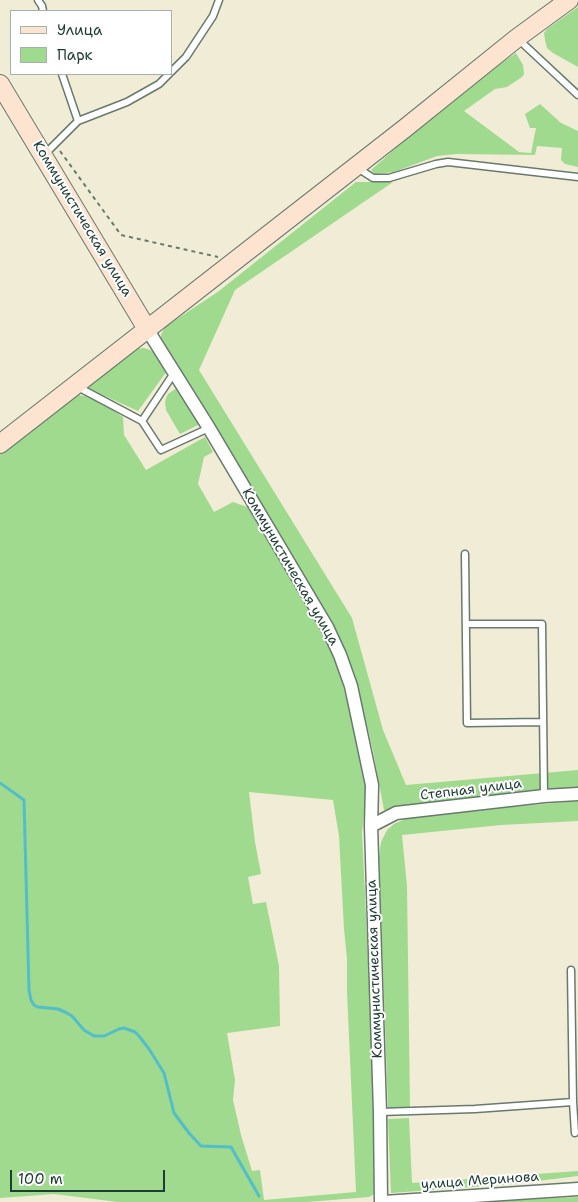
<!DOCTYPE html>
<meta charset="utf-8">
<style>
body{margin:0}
#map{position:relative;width:578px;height:1202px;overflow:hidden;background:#f1ecd6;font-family:"Shantell Sans",sans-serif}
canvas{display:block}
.legend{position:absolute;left:10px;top:10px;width:162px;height:65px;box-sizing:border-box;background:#fff;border:1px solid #a5b1ae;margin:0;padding:6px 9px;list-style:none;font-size:15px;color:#1f3d34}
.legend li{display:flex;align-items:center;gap:10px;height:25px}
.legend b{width:25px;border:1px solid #a5b1ae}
.scale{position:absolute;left:10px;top:1170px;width:155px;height:22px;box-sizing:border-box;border:2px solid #1f3d34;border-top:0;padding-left:6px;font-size:15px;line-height:18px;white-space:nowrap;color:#1f3d34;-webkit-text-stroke:4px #fff;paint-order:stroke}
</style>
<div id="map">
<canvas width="578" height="1202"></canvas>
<ul class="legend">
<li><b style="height:6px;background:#fde4d0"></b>Улица</li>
<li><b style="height:14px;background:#9fda8e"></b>Парк</li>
</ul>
<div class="scale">100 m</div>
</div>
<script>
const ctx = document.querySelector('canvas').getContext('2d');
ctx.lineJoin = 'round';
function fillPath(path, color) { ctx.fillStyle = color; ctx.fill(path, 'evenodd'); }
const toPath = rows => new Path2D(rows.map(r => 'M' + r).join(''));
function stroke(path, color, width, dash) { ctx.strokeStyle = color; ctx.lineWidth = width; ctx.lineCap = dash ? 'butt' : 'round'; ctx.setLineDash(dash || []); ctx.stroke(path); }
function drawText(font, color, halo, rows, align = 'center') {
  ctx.font = font + ' "Shantell Sans",sans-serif'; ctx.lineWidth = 4; ctx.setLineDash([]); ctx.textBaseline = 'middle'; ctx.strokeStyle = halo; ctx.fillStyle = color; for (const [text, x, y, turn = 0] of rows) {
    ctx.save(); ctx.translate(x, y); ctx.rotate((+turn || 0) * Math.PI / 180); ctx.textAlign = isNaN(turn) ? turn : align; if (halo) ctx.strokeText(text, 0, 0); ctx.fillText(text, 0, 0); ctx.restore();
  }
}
const green = toPath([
 [578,7,578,67,553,53,547,48,545,40,544,33,547,29],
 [516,53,523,65,524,74,522,77,507,87,495,89,464,111,519,152,531,153,536,128,530,128,525,114,540,104,561,123,578,131,578,167,565,164,561,160,562,148,537,146,535,155,456,154,437,156,394,172,375,174,371,170,463,89],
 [356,182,393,182,235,290,199,370,352,618,383,730,406,785,578,770,578,787,384,810,373,751,358,689,347,656,336,631,296,564,161,344,161,335,165,327,219,291],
 [144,348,153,351,167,371,138,411,85,387,135,349],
 [178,387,200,424,180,434,166,410,165,403,166,398,168,394],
 [78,395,85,396,103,404,123,417,124,435,146,470,205,437,213,452,204,457,198,484,214,512,233,502,250,508,329,645,339,672,356,730,367,788,362,832,373,1062,376,1190,373,1195,369,1197,307,1202,118,1202,54,1194,0,1198,0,453,72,397],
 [249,792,333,800,339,836,344,929,347,959,347,992,356,1192,264,1200,260,1170,252,1171,241,1135,233,1100,235,1080,227,1033,280,1026,279,966,266,902,253,904,248,877,261,874,255,842],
 [578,801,578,821,501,825,402,835,407,886,410,1108,388,1108,379,857,381,842,387,830,394,824,405,819,476,810],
 [409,1118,412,1183,578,1171,578,1176,513,1184,391,1193,388,1119],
 [578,1197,578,1202,482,1202,556,1198]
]);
const stream = toPath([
 [0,783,24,800,29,990,31,1000,34,1005,38,1007,58,1009,65,1012,72,1016,84,1030,94,1036,104,1036,119,1029,124,1028,135,1032,139,1036,149,1049,164,1073,174,1113,189,1133,201,1146,231,1147,259,1196]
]);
const path = toPath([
 [60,151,121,235,218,257]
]);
const lane = toPath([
 [38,0,42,6,43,11],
 [518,39,578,95],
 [171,72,186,57,213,16,219,0],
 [78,121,127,102,159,84,169,74],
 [45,154,78,121,62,74],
 [356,167,373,178,389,178,436,164,448,162,578,177],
 [76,386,142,421,161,450,209,428],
 [142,421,174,373],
 [465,554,467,723,543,722],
 [466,624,542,624,544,796],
 [571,970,573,1102,575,1133],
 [380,1112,475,1109,573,1102]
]);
const street = toPath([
 [147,329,209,428,327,627,340,655,351,686,372,785,371,826,380,1112,381,1202],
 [371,826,396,813,544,796,578,794],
 [384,1202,578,1189]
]);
const secondary = toPath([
 [0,84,147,329],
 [0,444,404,129,517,38,569,0]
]);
const streetNames = [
 ["Коммунистическая улица",82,219,59],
 ["Коммунистическая улица",290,567,60],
 ["Степная улица",471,790,-7],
 ["Коммунистическая улица",375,969,-92],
 ["улица Меринова",480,1181,-4]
];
fillPath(green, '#9fda8e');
stroke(stream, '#51beca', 3);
stroke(lane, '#687a6d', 9);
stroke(street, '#687a6d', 15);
stroke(secondary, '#687a6d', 20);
stroke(path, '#687a6d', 2, [4, 4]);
stroke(lane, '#fff', 6);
stroke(street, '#fff', 12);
stroke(secondary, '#fde4d0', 18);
drawText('14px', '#1f3d34', '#fff', streetNames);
</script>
